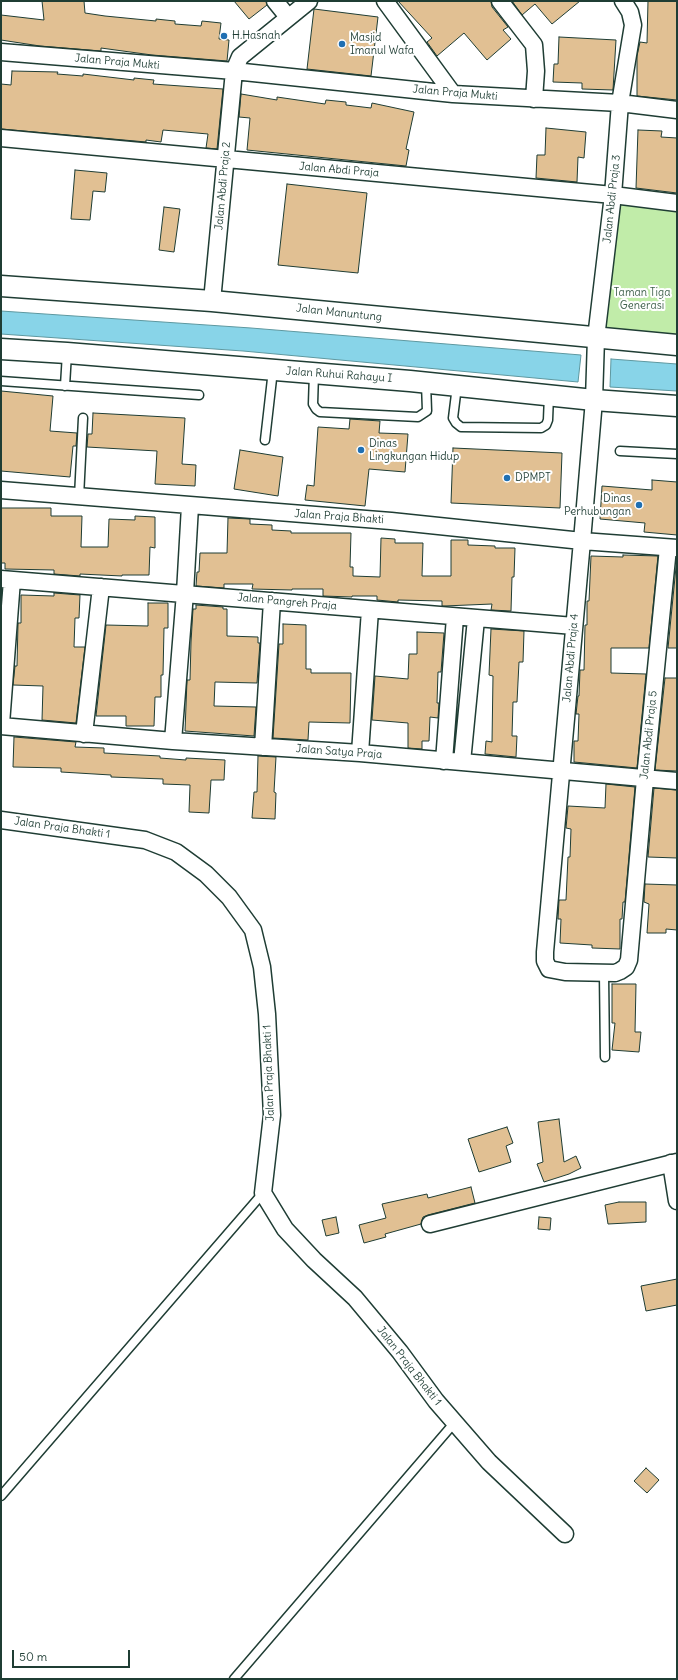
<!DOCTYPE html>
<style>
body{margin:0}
#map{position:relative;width:678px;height:1680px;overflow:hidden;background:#fff;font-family:Delius,sans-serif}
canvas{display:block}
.frame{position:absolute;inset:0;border:2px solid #1f3d34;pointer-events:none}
.scale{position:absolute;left:12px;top:1650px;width:118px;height:18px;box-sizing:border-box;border:2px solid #1f3d34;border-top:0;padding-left:5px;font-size:12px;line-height:14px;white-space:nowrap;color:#1f3d34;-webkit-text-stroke:3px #fff;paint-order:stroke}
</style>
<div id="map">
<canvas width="678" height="1680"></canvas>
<div class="frame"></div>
<div class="scale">50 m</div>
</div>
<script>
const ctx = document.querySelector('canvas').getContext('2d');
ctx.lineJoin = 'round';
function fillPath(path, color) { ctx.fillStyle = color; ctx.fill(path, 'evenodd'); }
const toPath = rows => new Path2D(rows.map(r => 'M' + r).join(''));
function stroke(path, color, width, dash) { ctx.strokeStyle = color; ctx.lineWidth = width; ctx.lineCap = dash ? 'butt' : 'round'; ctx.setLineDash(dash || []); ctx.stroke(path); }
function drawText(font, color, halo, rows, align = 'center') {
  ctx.font = font + ' Delius,sans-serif'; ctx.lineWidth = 4; ctx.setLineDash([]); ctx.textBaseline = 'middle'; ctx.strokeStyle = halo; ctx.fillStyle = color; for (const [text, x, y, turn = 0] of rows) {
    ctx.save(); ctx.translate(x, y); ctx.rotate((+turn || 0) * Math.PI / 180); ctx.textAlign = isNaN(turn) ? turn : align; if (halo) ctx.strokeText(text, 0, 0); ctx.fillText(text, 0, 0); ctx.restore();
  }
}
const green = toPath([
 [617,201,677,208,677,340,602,334]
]);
const water = toPath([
 [1,311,251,328,581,355,578,382,243,351,1,334,1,311],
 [611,359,677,364,677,391,610,387,611,359]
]);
const building = toPath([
 [42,1,84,1,85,13,105,16,156,21,156,19,175,21,175,24,201,26,202,21,221,23,219,39,229,40,227,61,152,55,101,48,101,51,40,46,1,40,1,15,44,20,42,1],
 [234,1,266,1,267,5,249,19,234,1],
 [398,1,491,1,492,7,508,27,503,30,511,39,487,60,464,33,437,56,427,42,432,38,398,1],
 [512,1,580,1,552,24,535,4,522,15,512,1],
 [648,1,677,1,677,100,637,96,637,56,640,42,647,43,648,1],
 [314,9,378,17,371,76,307,69,314,9],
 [559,37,616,40,613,90,582,89,582,83,553,82,554,64,558,64,559,37],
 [12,71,58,72,57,74,83,76,83,74,134,80,134,78,154,80,153,84,223,89,217,149,206,148,208,134,163,130,161,142,146,140,146,142,1,129,1,84,11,85,12,71],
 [241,94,277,100,277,97,325,104,326,100,346,102,346,105,371,108,372,103,414,112,406,149,409,150,406,166,247,150,250,118,239,117,241,94],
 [546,128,586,132,584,158,578,157,577,182,536,178,537,155,545,155,546,128],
 [638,130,662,131,661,137,677,138,677,193,636,188,638,130],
 [75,170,107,173,105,192,93,191,90,220,71,219,75,170],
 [287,184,367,193,358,273,278,265,287,184],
 [164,207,180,209,174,252,159,250,164,207],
 [1,391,53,396,50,431,77,433,76,446,73,446,70,477,1,471,1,391],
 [93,413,185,418,182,464,196,465,195,486,155,484,157,451,87,447,88,434,92,434,93,413],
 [350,419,380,421,379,433,408,434,405,472,369,469,365,506,305,500,307,485,314,486,318,427,349,429,350,419],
 [453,448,562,453,560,508,451,503,453,448],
 [240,450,283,457,278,496,234,489,240,450],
 [652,480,677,482,677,535,644,532,645,523,600,519,602,486,652,490,652,480],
 [1,508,51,508,51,516,82,516,81,547,108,547,109,519,135,520,135,516,155,517,155,548,150,547,149,575,122,575,122,576,80,574,80,576,54,574,54,570,5,569,5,563,1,563,1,508],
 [228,518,250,519,250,524,272,525,272,530,291,531,291,533,351,533,350,567,353,567,353,576,380,577,381,538,395,539,395,543,423,543,422,576,451,576,451,540,468,540,468,545,495,546,495,548,515,548,514,577,512,577,511,611,491,610,492,604,444,606,442,606,442,601,398,600,398,602,377,600,377,596,352,596,352,597,323,596,323,589,292,589,292,590,252,589,253,584,224,584,224,588,196,586,197,572,199,572,200,553,227,553,228,518],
 [623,555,658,556,649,648,611,648,611,673,646,674,637,768,574,762,574,741,578,741,579,714,576,714,578,696,579,696,580,670,584,670,585,625,587,625,587,601,589,601,591,556,623,557,623,555],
 [677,557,677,648,668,648,677,557],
 [54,593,80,595,79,618,75,618,74,647,85,647,76,723,42,720,43,686,13,685,15,666,17,666,18,623,21,623,21,595,54,596,54,593],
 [148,603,168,603,168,628,164,628,163,675,161,675,161,697,155,697,154,726,126,726,126,716,96,716,106,625,148,626,148,603],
 [196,605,223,607,223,609,227,609,227,636,258,637,258,643,260,643,257,683,215,682,214,706,256,707,254,736,185,731,187,680,190,680,191,642,193,609,196,609,196,605],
 [283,624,306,625,306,669,311,669,311,673,351,673,350,723,309,722,308,740,273,738,279,644,283,644,283,624],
 [491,629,524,631,523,662,519,662,517,702,513,702,512,736,517,736,516,757,485,754,486,741,492,742,493,676,489,675,491,629],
 [417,632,444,633,441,672,438,672,437,703,439,703,438,718,430,717,429,741,422,741,422,749,408,748,408,723,372,720,375,676,408,679,409,654,417,654,417,632],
 [665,678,677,678,677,771,655,770,665,678],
 [14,737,76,742,75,747,104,748,104,753,160,756,160,758,186,760,186,758,225,760,224,780,211,780,209,813,189,812,190,785,163,784,163,779,111,777,111,775,61,772,61,768,13,767,14,737],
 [258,756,276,757,274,792,276,793,275,819,252,818,254,792,257,792,258,756],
 [606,784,635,787,625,902,623,902,622,919,620,919,620,949,592,948,592,945,560,943,561,919,558,919,559,900,566,900,568,857,570,857,571,829,566,828,568,806,605,808,606,784],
 [654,788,677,790,677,858,648,857,654,788],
 [645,884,677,885,677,930,666,929,666,933,647,933,649,904,644,902,645,884],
 [612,984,636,984,635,1032,641,1032,639,1052,612,1050,615,1023,612,1023,612,984],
 [559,1119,564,1162,576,1156,581,1168,569,1174,544,1182,537,1164,543,1162,538,1122,559,1119],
 [507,1127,513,1143,506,1146,511,1162,479,1172,468,1139,507,1127],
 [471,1187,475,1203,428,1215,423,1217,421,1224,385,1234,386,1237,364,1243,359,1225,386,1218,382,1204,427,1194,428,1198,471,1187],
 [619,1202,646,1202,646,1222,608,1224,605,1205,619,1202],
 [336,1217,339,1233,326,1236,322,1220,336,1217],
 [539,1217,551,1218,550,1230,538,1229,539,1217],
 [677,1279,677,1305,646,1311,641,1286,677,1279],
 [646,1468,659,1480,647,1493,634,1481,646,1468]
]);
const service = toPath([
 [314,373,313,404,316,409,320,412,418,417,427,411,426,383],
 [1,381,199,395],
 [65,386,67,353],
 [457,386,453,418,456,423,461,427,541,428,546,425,548,420,549,395],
 [265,440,273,370],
 [620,451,677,454],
 [79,497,83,418],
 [604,974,605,1057],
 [1,1496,263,1193],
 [234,1679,455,1422]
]);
const minor = toPath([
 [275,1,288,17],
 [385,1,453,94],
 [500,1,534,45,536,71,534,99],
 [623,1,630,12,633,25,620,103,613,195,596,338,594,400,582,541,545,952,545,961,549,969,565,972,615,973,620,971,626,967,629,960,645,779,668,548],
 [1,52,234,71,453,94,620,103,677,110],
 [1,138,613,195,677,203],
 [212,301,234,71,240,57,309,1],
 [1,490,391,521,582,541,677,548],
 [1,579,574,626],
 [1,724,12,580],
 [1,726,173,741,360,753,677,781],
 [84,734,101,587],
 [173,741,185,593,190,506],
 [263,747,272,601],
 [360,753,370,610],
 [444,761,455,617],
 [462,762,476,619],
 [1,820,145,840,176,852,206,874,229,897,253,930,262,967,267,1014,272,1115,263,1193,285,1229,314,1260,355,1298,400,1352,436,1401,489,1462,565,1534],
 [671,1163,677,1201],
 [430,1224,677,1162]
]);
const tertiary = toPath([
 [1,286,212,301,677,345],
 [1,349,67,353,410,381,594,400,677,406]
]);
const markers = [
 [224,36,4,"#1f6fb2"],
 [342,44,4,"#1f6fb2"],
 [361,450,4,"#1f6fb2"],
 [507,478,4,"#1f6fb2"],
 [639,505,4,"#1f6fb2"]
];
const poiNames = [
 ["H.Hasnah",232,36],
 ["Masjid",350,38],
 ["Imanul Wafa",350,51],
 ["Dinas",369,444],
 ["Lingkungan Hidup",369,457],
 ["DPMPT",515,478],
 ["Dinas",631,499,"right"],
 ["Perhubungan",631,512,"right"]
];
const streetNames = [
 ["Jalan Praja Mukti",117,62,5],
 ["Jalan Praja Mukti",455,93,5],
 ["Jalan Abdi Praja",339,170,5],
 ["Jalan Abdi Praja 2",223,186,-85],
 ["Jalan Abdi Praja 3",612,199,-84],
 ["Jalan Manuntung",339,313,6],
 ["Jalan Ruhui Rahayu I",339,375,4],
 ["Jalan Praja Bhakti",339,517,4],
 ["Jalan Pangreh Praja",287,602,5],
 ["Jalan Abdi Praja 4",571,658,-85],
 ["Jalan Abdi Praja 5",649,735,-84],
 ["Jalan Satya Praja",339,752,4],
 ["Jalan Praja Bhakti 1",62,828,8],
 ["Jalan Praja Bhakti 1",269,1073,-92],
 ["Jalan Praja Bhakti 1",409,1366,52]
];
const parkNames = [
 ["Taman Tiga",642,293],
 ["Generasi",642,306]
];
fillPath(green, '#c1eca9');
fillPath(water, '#88d4e8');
stroke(water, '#5e98a0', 1);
fillPath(building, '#e1c093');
stroke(building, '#1f3d34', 1);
stroke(service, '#1f3d34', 11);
stroke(minor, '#1f3d34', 19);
stroke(tertiary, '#1f3d34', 23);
stroke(service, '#fff', 8);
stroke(minor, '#fff', 16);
stroke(tertiary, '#fff', 20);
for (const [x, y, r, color] of markers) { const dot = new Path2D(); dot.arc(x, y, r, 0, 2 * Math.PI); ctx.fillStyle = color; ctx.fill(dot); stroke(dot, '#fff', 1.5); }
drawText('11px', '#1f3d34', '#fff', poiNames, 'left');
drawText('11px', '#1f3d34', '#fff', streetNames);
drawText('11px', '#3f604b', '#fff', parkNames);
</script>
